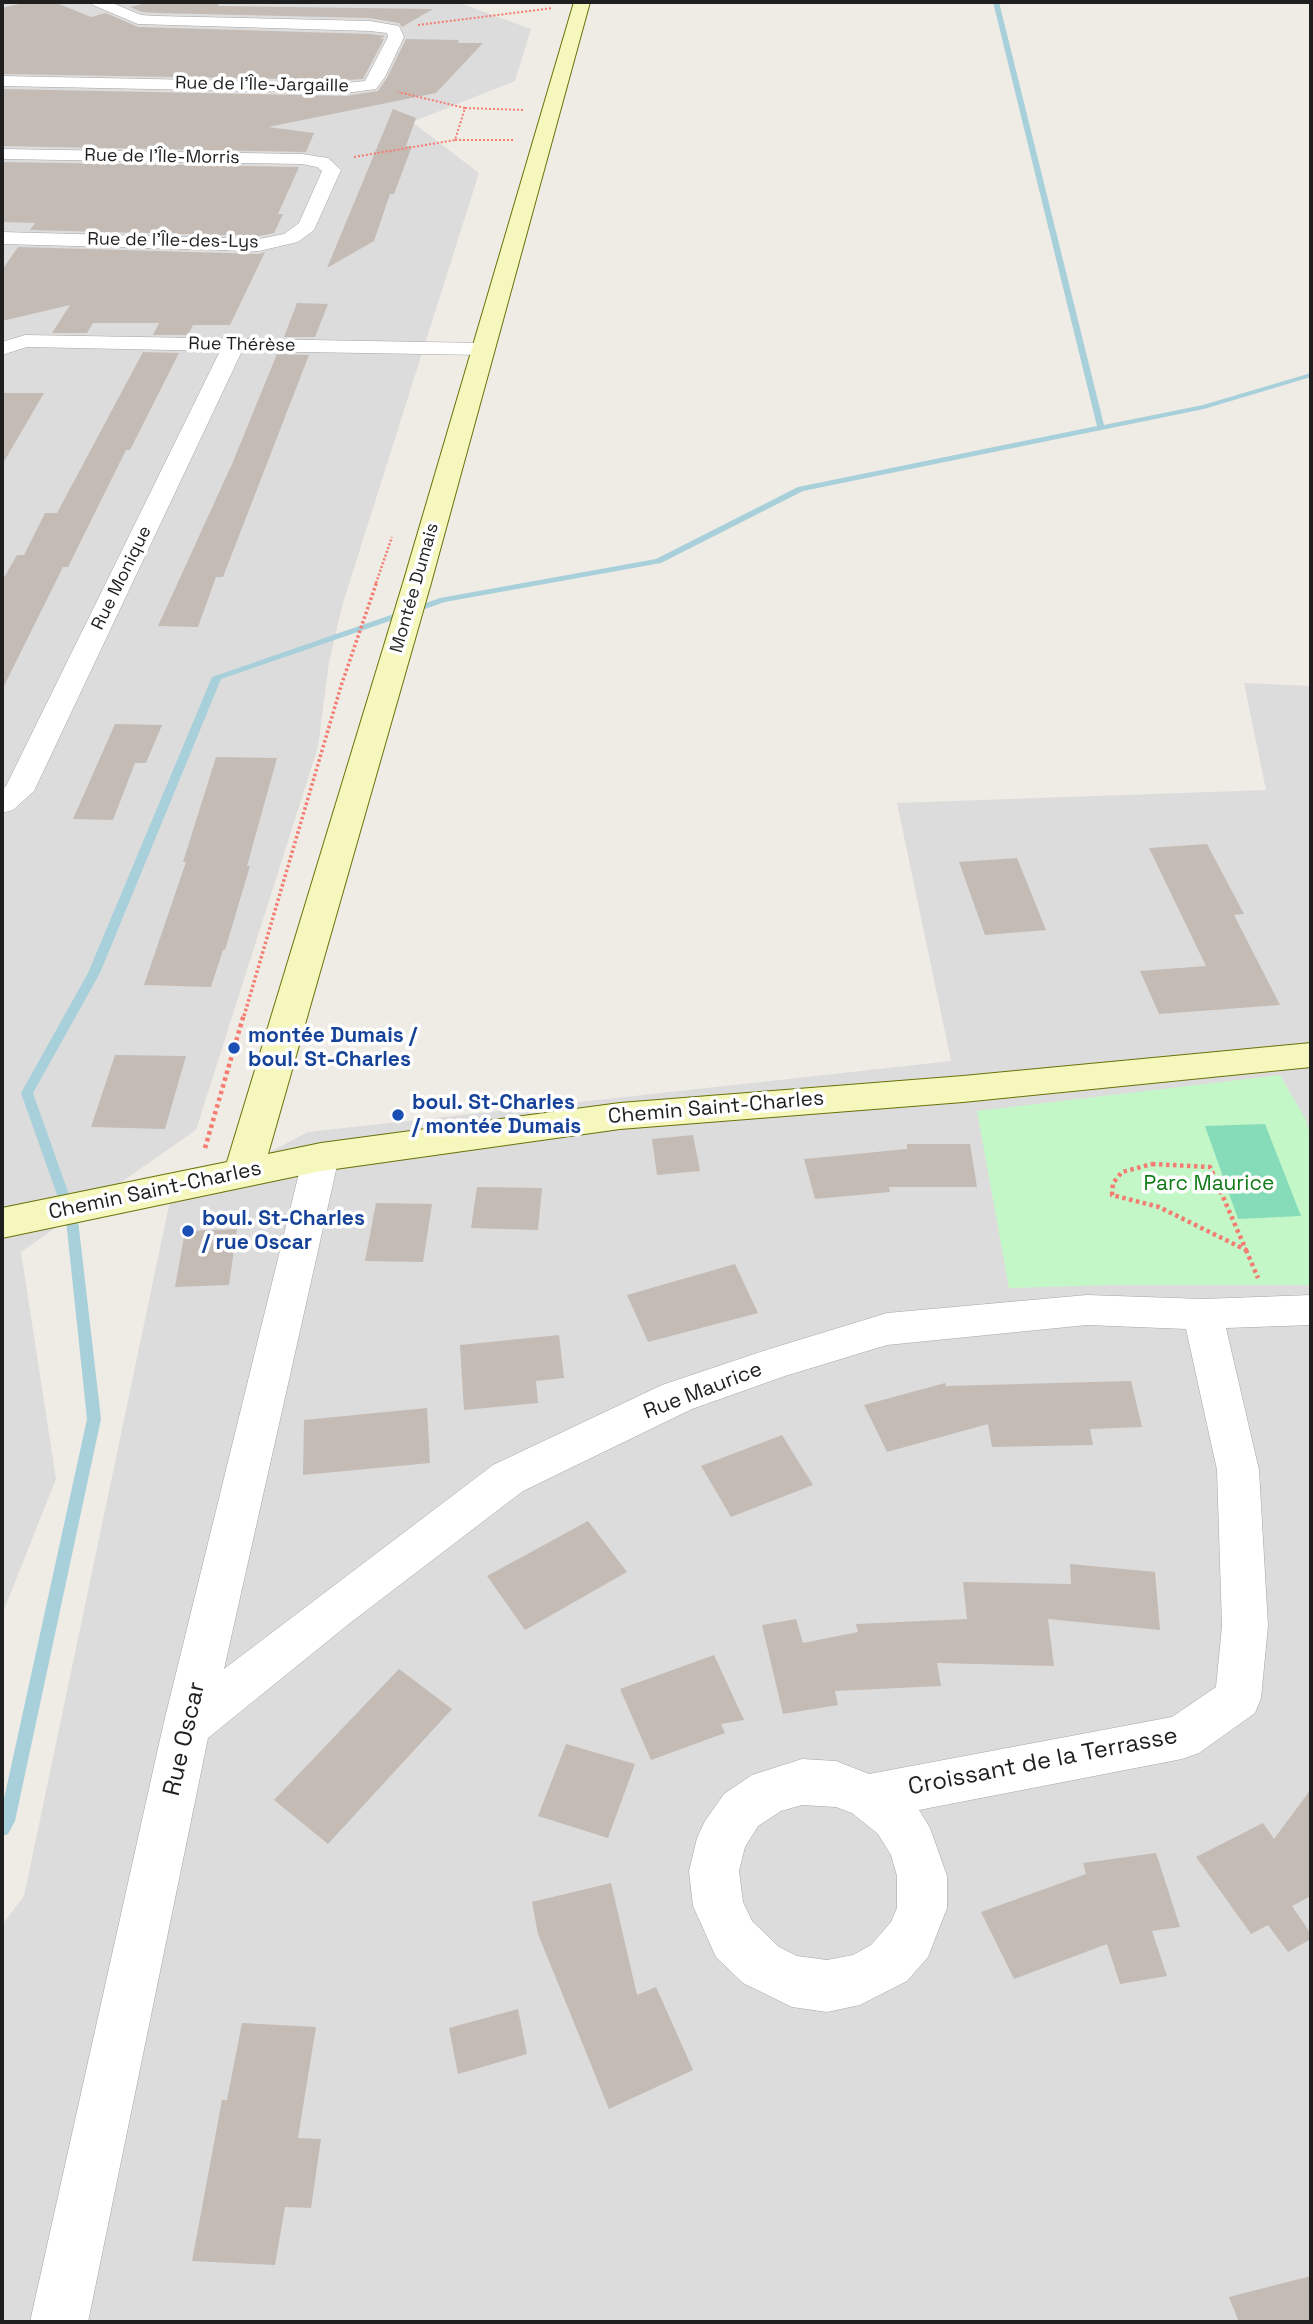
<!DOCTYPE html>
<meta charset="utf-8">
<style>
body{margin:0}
#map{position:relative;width:1313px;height:2324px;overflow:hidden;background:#efece5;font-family:"Space Grotesk",sans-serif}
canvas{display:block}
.frame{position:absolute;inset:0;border:4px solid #1f1f1f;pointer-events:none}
</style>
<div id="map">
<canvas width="1313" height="2324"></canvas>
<div class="frame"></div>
</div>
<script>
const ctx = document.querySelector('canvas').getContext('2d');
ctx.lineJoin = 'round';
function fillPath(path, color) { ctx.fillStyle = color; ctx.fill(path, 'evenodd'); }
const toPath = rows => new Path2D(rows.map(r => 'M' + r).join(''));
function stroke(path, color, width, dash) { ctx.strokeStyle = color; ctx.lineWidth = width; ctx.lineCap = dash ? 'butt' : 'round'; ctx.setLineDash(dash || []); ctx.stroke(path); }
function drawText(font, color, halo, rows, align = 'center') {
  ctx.font = font + ' "Space Grotesk",sans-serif'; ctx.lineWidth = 7; ctx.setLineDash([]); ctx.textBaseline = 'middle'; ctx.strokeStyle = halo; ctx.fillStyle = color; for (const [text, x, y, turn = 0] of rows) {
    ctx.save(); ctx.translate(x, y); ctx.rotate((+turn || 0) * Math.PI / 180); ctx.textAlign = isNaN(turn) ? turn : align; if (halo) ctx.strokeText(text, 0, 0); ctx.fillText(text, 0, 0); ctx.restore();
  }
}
const residential = toPath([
 [2,2,457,2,531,29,515,81,412,122,479,173,343,603,329,662,318,747,196,1130,21,1252,56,1479,2,1615],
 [1244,683,1311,686,1311,2322,2,2322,2,1925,24,1896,169,1205,308,1132,951,1061,897,803,1266,790]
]);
const park = toPath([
 [1280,1075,1306,1120,1311,1140,1311,1285,1111,1285,1009,1288,977,1111]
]);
const pitch = toPath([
 [1265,1124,1301,1216,1238,1219,1205,1126]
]);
const stream = toPath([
 [993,2,999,2,1104,425,1203,405,1311,373,1311,377,1204,409,803,491,661,563,445,602,221,679,100,973,33,1093,78,1220,101,1419,15,1821,8,1834,2,1836,2,1808,87,1419,66,1220,21,1093,88,973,212,677,440,598,656,559,798,487,1097,426,993,2]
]);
const building = toPath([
 [28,2,54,2,91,17,106,13,138,27,370,34,385,36,380,39,384,39,363,79,346,80,2,74,2,8],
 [151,2,219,4,218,6,433,9,402,27,399,23,370,18,157,13,142,12,130,7],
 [406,39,459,40,458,43,483,43,436,93,268,127,314,133,306,152,2,146,2,89,346,96,378,91,387,78],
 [393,109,416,118,406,146,412,146,394,194,390,194,374,241,327,268],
 [2,162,299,167,278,214,283,214,274,233,259,236,30,230,35,223,2,222],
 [18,247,259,254,265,252,230,325,193,325,188,335,153,335,159,323,93,323,87,333,52,333,70,305,2,321,2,270],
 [297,303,328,304,315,337,284,337],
 [143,352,179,353,130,450,126,450,68,567,63,567,2,690,2,581,17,555,24,555,45,513,57,513],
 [277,354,309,355,223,577,216,577,198,627,158,626,232,464],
 [2,393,44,393,2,465],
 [115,724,162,725,146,763,135,763,113,820,73,819],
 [216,757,277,758,247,866,250,866,225,950,223,950,211,987,144,985,186,862,183,862],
 [1207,844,1244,914,1234,915,1280,1005,1159,1014,1140,971,1206,966,1149,848],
 [1017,858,1046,930,985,935,959,862],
 [115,1055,186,1056,165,1129,91,1127],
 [693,1135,700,1171,657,1175,652,1139],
 [907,1144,970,1144,977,1187,889,1187,890,1192,815,1199,804,1159,907,1149],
 [477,1187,542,1188,538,1230,471,1228],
 [376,1203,432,1204,423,1262,365,1261],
 [237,1229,229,1285,175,1287,185,1231],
 [735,1264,758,1313,648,1342,627,1295],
 [559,1335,564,1378,536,1381,538,1403,464,1410,460,1345],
 [1131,1381,1142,1427,1090,1429,1093,1445,992,1447,988,1424,887,1452,864,1405,945,1383,946,1386],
 [427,1408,430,1463,303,1475,304,1420],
 [782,1435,813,1485,731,1517,701,1466],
 [588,1521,627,1572,525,1630,487,1576],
 [1070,1564,1155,1572,1160,1630,1048,1619,1054,1666,937,1663,941,1686,835,1691,838,1705,783,1714,762,1625,796,1619,803,1643,858,1632,856,1624,967,1619,963,1582,1071,1584],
 [714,1655,744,1720,721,1724,725,1733,651,1760,620,1689],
 [399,1669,452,1709,328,1844,274,1800],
 [566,1744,635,1764,608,1838,538,1816],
 [1311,1789,1311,1896,1292,1906,1311,1934,1311,1939,1288,1952,1268,1925,1251,1934,1196,1857,1263,1823,1274,1839],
 [1156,1853,1180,1927,1152,1931,1167,1976,1120,1984,1107,1944,1014,1979,981,1912,1086,1874,1083,1863],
 [611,1883,637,1995,656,1987,693,2070,609,2109,538,1934,532,1902],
 [518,2009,527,2054,458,2074,449,2028],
 [242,2023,316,2027,298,2138,321,2139,311,2208,285,2207,275,2265,192,2261,222,2100,227,2100],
 [1311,2276,1311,2322,1239,2322,1229,2297]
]);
const pathFar3 = toPath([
 [418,25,552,8],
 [465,108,524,110],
 [455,140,514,140],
 [354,157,455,140,465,108,398,92]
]);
const pathFar2 = toPath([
 [376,583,392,537]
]);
const pathFar1 = toPath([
 [244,1016,341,686,377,581]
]);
const path = toPath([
 [205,1148,244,1014],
 [1152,1164,1210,1167,1246,1250,1159,1207,1112,1195,1113,1183,1122,1172,1152,1164],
 [1246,1250,1258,1278]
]);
const street = toPath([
 [91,2,110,2,141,15,157,16,370,21,399,26,404,37,385,77,376,89,346,93,2,86,2,76,346,83,365,81,388,37,387,33,370,31,138,24,93,5,91,2],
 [2,149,302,154,328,158,341,170,314,230,298,242,259,251,2,244,2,232,259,239,284,234,299,223,322,171,317,167,302,164,2,159,2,149],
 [25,335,483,343,491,344,494,349,491,354,483,355,242,351,34,791,13,810,2,813,2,790,6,786,220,351,27,347,2,355,2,342,25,335],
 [321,1144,334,1148,339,1157,224,1669,493,1465,662,1385,763,1351,887,1313,1087,1295,1203,1299,1311,1295,1311,1325,1226,1328,1259,1470,1268,1626,1261,1698,1255,1713,1199,1753,1182,1759,919,1810,930,1828,947,1876,947,1908,928,1957,907,1981,860,2005,827,2012,792,2007,743,1983,716,1957,693,1906,689,1871,697,1838,705,1821,724,1794,752,1775,802,1759,836,1761,869,1774,1172,1717,1216,1687,1222,1626,1217,1470,1186,1329,1087,1325,887,1345,785,1376,692,1409,523,1491,350,1623,208,1738,88,2322,30,2322,163,1726,303,1157,308,1148,321,1144],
 [802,1805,836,1807,852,1813,878,1834,891,1855,897,1876,897,1908,891,1922,871,1945,853,1955,827,1960,797,1956,779,1947,752,1921,743,1902,739,1871,745,1847,758,1826,781,1811,802,1805]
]);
const secondary = toPath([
 [574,2,590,2,431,583,268,1154,321,1143,620,1103,963,1076,1311,1043,1311,1067,963,1102,620,1129,321,1171,2,1238,2,1208,227,1162,403,583,574,2]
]);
const markers = [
 [234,1048,7,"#1a4fb4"],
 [398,1115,7,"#1a4fb4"],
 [188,1231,7,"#1a4fb4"]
];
const farStreetnames = [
 ["Rue de l'Île-Jargaille",262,85,1],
 ["Rue de l'Île-Morris",162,157,1],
 ["Rue de l'Île-des-Lys",173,241,1],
 ["Rue Thérèse",242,345,1],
 ["Rue Monique",122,578,-64],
 ["Montée Dumais",415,588,-74]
];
const transitNames = [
 ["montée Dumais /",248,1036],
 ["boul. St-Charles",248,1060],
 ["boul. St-Charles",412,1103],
 ["/ montée Dumais",412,1127],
 ["boul. St-Charles",202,1219],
 ["/ rue Oscar",202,1243]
];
const streetNames = [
 ["Chemin Saint-Charles",716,1108,-5],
 ["Chemin Saint-Charles",155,1191,-12],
 ["Rue Maurice",703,1391,-21]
];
const parkNames = [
 ["Parc Maurice",1209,1184]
];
const nearStreetnames = [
 ["Rue Oscar",185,1739,-77],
 ["Croissant de la Terrasse",1043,1762,-11]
];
fillPath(residential, '#dddcdc');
fillPath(park, '#c4f7c7');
fillPath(pitch, '#86dbb9');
fillPath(stream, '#a8d0db');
fillPath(building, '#c4bbb5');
stroke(street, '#a6a6a6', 1);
stroke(secondary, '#697209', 2);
stroke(pathFar3, '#f47c71', 2, [2, 2]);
stroke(pathFar2, '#f47c71', 2.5, [2, 2]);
stroke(pathFar1, '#f47c71', 3.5, [2.5, 2.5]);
stroke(path, '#f47c71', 4.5, [3.5, 3.5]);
fillPath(street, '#fff');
fillPath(secondary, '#f5f7bc');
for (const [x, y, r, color] of markers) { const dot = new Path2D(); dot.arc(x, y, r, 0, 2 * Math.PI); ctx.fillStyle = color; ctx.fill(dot); stroke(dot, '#fff', 2.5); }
drawText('18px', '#1f1f1f', '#fff', farStreetnames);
drawText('bold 21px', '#164399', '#fff', transitNames, 'left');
drawText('21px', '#1f1f1f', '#fff', streetNames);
drawText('21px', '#107a17', '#fff', parkNames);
drawText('24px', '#1f1f1f', '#fff', nearStreetnames);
</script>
